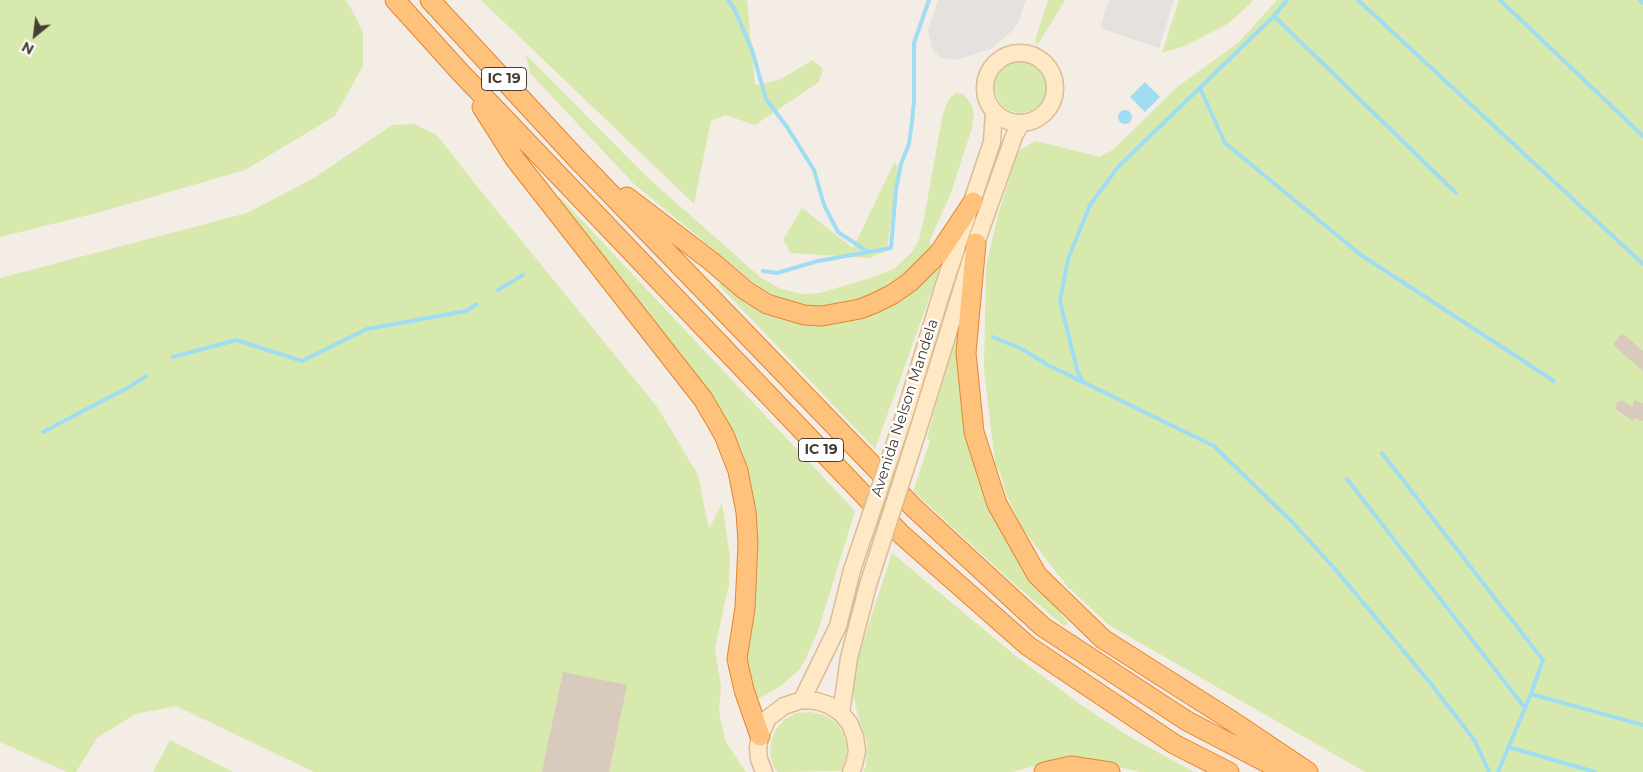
<!DOCTYPE html>
<style>
body{margin:0}
#map{position:relative;width:1643px;height:772px;overflow:hidden;background:#f4ede6;font-family:Montserrat,sans-serif}
canvas{display:block}
.north{position:absolute;left:10px;top:10px;width:50px;height:50px;-webkit-text-stroke:4px #fff;paint-order:stroke;rotate:209deg;font-size:14px;font-weight:700;line-height:20px;text-align:center;color:#473d35}
.north::after{content:'';display:block;margin:auto;width:18px;height:22px;background:#473d35;clip-path:polygon(50% 0,100% 100%,50% 72%,0 100%)}
</style>
<div id="map">
<canvas width="1643" height="772"></canvas>
<div class="north">N</div>
</div>
<script>
const ctx = document.querySelector('canvas').getContext('2d');
ctx.lineJoin = 'round';
function fillPath(path, color) { ctx.fillStyle = color; ctx.fill(path, 'evenodd'); }
const toPath = rows => new Path2D(rows.map(r => 'M' + r).join(''));
function stroke(path, color, width, dash) { ctx.strokeStyle = color; ctx.lineWidth = width; ctx.lineCap = dash ? 'butt' : 'round'; ctx.setLineDash(dash || []); ctx.stroke(path); }
function drawText(font, color, halo, rows, align = 'center') {
  ctx.font = font + ' Montserrat,sans-serif'; ctx.lineWidth = 4.5; ctx.setLineDash([]); ctx.textBaseline = 'middle'; ctx.strokeStyle = halo; ctx.fillStyle = color; for (const [text, x, y, turn = 0] of rows) {
    ctx.save(); ctx.translate(x, y); ctx.rotate((+turn || 0) * Math.PI / 180); ctx.textAlign = isNaN(turn) ? turn : align; if (halo) ctx.strokeText(text, 0, 0); ctx.fillText(text, 0, 0); ctx.restore();
  }
}
const green = toPath([
 [0,0,345,0,350,6,363,33,363,66,335,116,245,170,93,214,0,237],
 [481,0,745,0,747,1,755,85,779,80,813,60,823,69,819,82,755,125,725,115,711,121,694,204],
 [1048,0,1065,0,1039,43,1037,44,1035,41],
 [1179,0,1252,0,1253,1,1229,23,1187,45,1162,53],
 [1277,0,1643,0,1643,772,1365,772,1109,625,1067,586,1022,528,1006,494,1001,475,995,463,984,369,986,266,998,215,1018,151,1036,141,1100,157,1114,149,1177,87,1239,42],
 [526,55,647,177,760,277,779,288,801,294,820,293,873,277,894,269,911,253,919,240,924,218,943,113,949,99,955,93,963,94,972,105,974,116,972,128,951,193,930,240,932,247,925,257,892,285,871,296,844,303,819,307,791,302,772,294,753,282,633,183,530,73],
 '995 87a26 26 0 1 1 52 0a26 26 0 1 1-52 0Z',
 [415,124,437,135,472,180,658,408,698,475,709,529,722,503,730,557,729,584,715,649,721,687,719,711,725,741,746,772,314,772,176,706,136,714,97,738,76,772,67,772,0,742,0,278,247,213,314,178,392,125],
 [894,163,898,166,887,251,869,258,791,253,783,240,802,208,853,248],
 [559,196,855,511,818,631,806,658,799,670,782,685,758,699,747,673,746,660,757,570,758,543,754,515,743,470,556,199],
 [940,268,875,449,718,284,728,284,814,322,933,270],
 [963,320,961,369,1017,557,1068,623,1064,626,1012,582,913,491,930,441,927,438,957,325],
 [892,553,1017,657,1084,707,1130,737,1194,772,1141,772,1086,761,1046,763,1012,772,863,772,866,767,867,743,856,708,853,691,855,672,861,648],
 [811,712,824,715,835,722,843,733,847,746,846,759,841,771,778,772,774,768,770,755,771,741,776,729,785,719,797,713],
 [170,740,233,772,153,772]
]);
const parking = toPath([
 [938,0,1026,0,1018,23,1011,32,991,49,955,60,941,58,932,49,928,30],
 [1109,0,1174,0,1159,48,1100,28]
]);
const water = toPath([
 [1145,82,1160,97,1145,112,1130,97],
 '1118 117a7 7 0 1 1 14 0a7 7 0 1 1-14 0Z'
]);
const stream = toPath([
 [728,0,735,10,752,50,766,99,787,127,814,170,824,205,838,232,868,252],
 [1358,0,1643,264],
 [1500,0,1643,136],
 [1640,0,1643,3],
 [1274,16,1456,193],
 [1200,88,1225,143,1361,255,1554,381],
 [763,271,777,273,818,261,891,248,896,189,901,164,909,144,912,122,914,101,914,43,929,0],
 [498,290,523,275],
 [993,337,1022,349,1048,365,1214,446,1292,522,1335,569,1432,685,1475,741,1489,772],
 [173,357,236,340,302,361,367,329,466,311,477,304],
 [1083,382,1078,373,1060,301,1068,259,1090,205,1118,167,1274,16,1287,0],
 [43,432,131,386,146,376],
 [1382,453,1543,660,1531,694],
 [1347,479,1525,708],
 [1508,747,1595,772],
 [1498,772,1531,694,1643,725]
]);
const building = toPath([
 [1622,333,1643,351,1643,371,1613,345],
 [1634,400,1643,403,1643,421,1634,418,1633,421,1616,409,1616,404,1619,401,1623,401,1632,407],
 [563,672,627,685,609,772,542,772]
]);
const secondary = toPath([
 '985 88a35 35 0 1 1 70 0a35 35 0 1 1-70 0Z',
 [904,416,944,285,992,142,994,112],
 [918,430,976,243,1014,136,1021,124],
 [802,700,838,626,852,570],
 [841,713,849,658,868,585],
 [764,772,759,759,758,748,760,736,768,718,784,706,802,700,816,701,829,705,841,713,850,724,855,737,857,751,854,765,851,772]
]);
const trunk = toPath([
 [395,0,460,72,902,535,1028,646,1174,744,1229,772],
 [430,0,577,159,914,508,1043,627,1187,721,1285,772],
 [482,107,515,159,703,399,724,435,738,471,746,512,748,543,745,608,737,659,744,690,760,736],
 [627,197,711,261,745,290,767,304,804,315,822,316,860,309,875,303,893,294,910,282,939,253,973,202],
 [976,243,966,353,974,432,997,504,1037,575,1103,639,1229,719,1308,772],
 [1044,772,1071,766,1110,772]
]);
const secondaryBridge = toPath([
 [852,570,904,416],
 [868,585,918,430]
]);
const shields = [
 [504,79,45],
 [821,450,45]
];
const shieldNames = [
 ["IC 19",504,79],
 ["IC 19",821,450]
];
const streetNames = [
 ["Avenida Nelson Mandela",905,408,-72]
];
fillPath(green, '#d7e9ad');
fillPath(parking, '#e4e1de');
fillPath(water, '#a0ddf3');
stroke(stream, '#a0ddf3', 4);
fillPath(building, '#d9cabe');
stroke(secondary, '#d8bd96', 19);
stroke(trunk, '#e38631', 21);
stroke(secondary, '#ffe8c5', 16);
stroke(trunk, '#ffc27d', 19);
stroke(secondaryBridge, '#d8bd96', 19, []);
stroke(secondaryBridge, '#ffe8c5', 16);
for (const [x, y, w] of shields) { const box = new Path2D(); box.roundRect(x - w / 2, y - 11.5, w, 23, 4); ctx.fillStyle = '#fff'; ctx.fill(box); stroke(box, '#473d35', 1); }
drawText('bold 14px', '#473d35', null, shieldNames);
drawText('15px', '#473d35', '#fff', streetNames);
</script>
